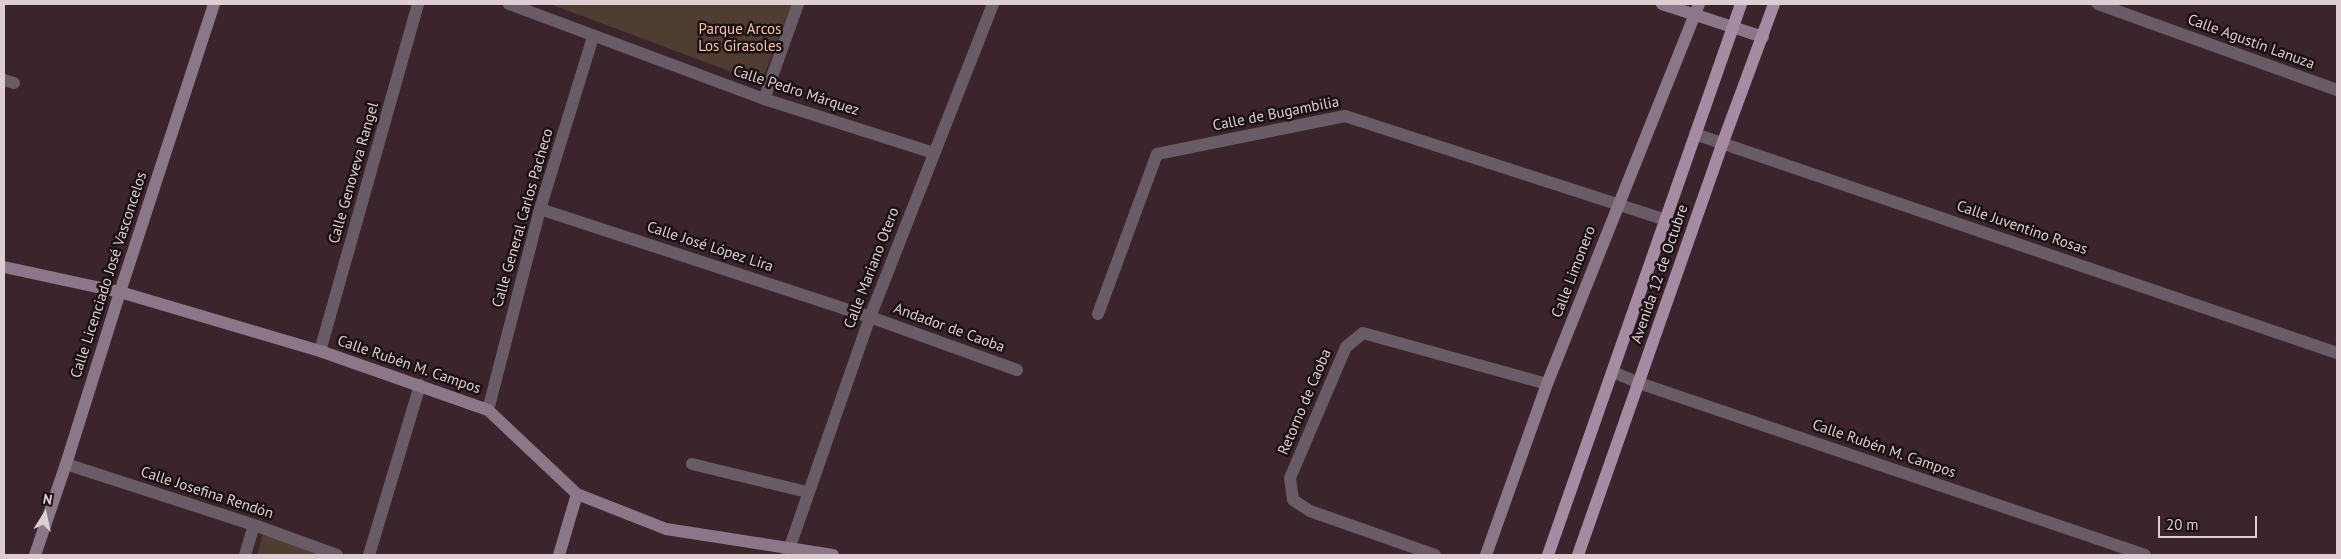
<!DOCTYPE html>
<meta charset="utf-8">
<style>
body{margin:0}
#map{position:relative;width:2341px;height:559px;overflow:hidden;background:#3b242c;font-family:"PT Sans",sans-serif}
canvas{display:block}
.frame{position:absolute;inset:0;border:5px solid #deced3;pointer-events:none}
.north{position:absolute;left:20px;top:489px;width:50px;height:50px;-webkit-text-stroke:4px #1b1114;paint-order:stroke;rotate:10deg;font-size:14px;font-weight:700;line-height:20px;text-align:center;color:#deced3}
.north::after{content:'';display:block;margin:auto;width:18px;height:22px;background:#deced3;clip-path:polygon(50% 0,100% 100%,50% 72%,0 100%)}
.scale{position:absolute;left:2158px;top:516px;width:99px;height:22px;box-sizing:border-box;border:2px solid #deced3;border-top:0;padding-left:6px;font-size:15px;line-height:18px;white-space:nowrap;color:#deced3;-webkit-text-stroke:4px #1b1114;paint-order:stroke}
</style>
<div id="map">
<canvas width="2341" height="559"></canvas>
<div class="frame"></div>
<div class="north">N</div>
<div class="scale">20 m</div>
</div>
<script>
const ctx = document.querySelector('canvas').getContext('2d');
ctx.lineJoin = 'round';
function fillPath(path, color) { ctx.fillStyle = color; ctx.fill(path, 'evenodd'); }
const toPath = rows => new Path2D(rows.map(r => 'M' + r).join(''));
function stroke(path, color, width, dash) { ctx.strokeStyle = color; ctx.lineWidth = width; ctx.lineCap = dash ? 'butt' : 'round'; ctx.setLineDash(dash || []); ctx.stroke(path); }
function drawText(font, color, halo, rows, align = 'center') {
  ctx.font = font + ' "PT Sans",sans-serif'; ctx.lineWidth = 5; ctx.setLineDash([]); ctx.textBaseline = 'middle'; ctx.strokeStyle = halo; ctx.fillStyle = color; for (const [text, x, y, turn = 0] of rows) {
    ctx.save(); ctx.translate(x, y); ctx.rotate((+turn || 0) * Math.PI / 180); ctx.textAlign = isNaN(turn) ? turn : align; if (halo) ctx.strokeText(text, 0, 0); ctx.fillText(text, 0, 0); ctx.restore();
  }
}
const green = toPath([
 [550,4,792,4,761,83],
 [263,533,319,555,257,555]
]);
const lane = toPath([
 [4,80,14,83],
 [692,464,807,492]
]);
const street = toPath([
 [509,4,764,99,934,153],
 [2098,4,2337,90],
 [764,99,798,4],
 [1695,134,2337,353],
 [540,209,870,317,1017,370],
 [1098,314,1157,154,1345,116,1666,220],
 [320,351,418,4],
 [1613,372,1639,383,2145,555],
 [488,410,540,209,593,37],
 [66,464,254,525,337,555],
 [245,555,254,525],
 [369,555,420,385],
 [787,555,870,317,993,4],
 [1435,555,1310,511,1293,500,1290,478,1346,347,1363,333,1547,384]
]);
const secondary = toPath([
 [1662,4,1763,37],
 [4,267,120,292,320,351,488,410,577,494,666,529,833,555],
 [35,555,66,464,120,292,214,4],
 [559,555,577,494],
 [1486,555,1547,384,1699,4]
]);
const primary = toPath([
 [1548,555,1741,4],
 [1578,555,1723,142,1774,4]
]);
const parkNames = [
 ["Parque Arcos",740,30],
 ["Los Girasoles",740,47]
];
const streetNames = [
 ["Calle Agustín Lanuza",2251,42,20],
 ["Calle Pedro Márquez",796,91,18],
 ["Calle de Bugambilia",1276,114,-11],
 ["Calle Genoveva Rangel",354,173,-74],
 ["Calle General Carlos Pacheco",523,218,-74],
 ["Calle Juventino Rosas",2022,228,19],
 ["Calle José López Lira",710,247,18],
 ["Calle Mariano Otero",872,268,-69],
 ["Calle Limonero",1574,272,-69],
 ["Avenida 12 de Octubre",1660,274,-71],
 ["Calle Licenciado José Vasconcelos",109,275,-72],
 ["Andador de Caoba",949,328,20],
 ["Calle Rubén M. Campos",409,365,19],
 ["Retorno de Caoba",1305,402,-67],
 ["Calle Rubén M. Campos",1884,449,19],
 ["Calle Josefina Rendón",207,493,18]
];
fillPath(green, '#4f3d31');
stroke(lane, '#695c67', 12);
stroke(street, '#695c67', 12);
stroke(secondary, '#8b7788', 12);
stroke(primary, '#a58ca2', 12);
drawText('15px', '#fac39e', '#1b1114', parkNames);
drawText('15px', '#deced3', '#1b1114', streetNames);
</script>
